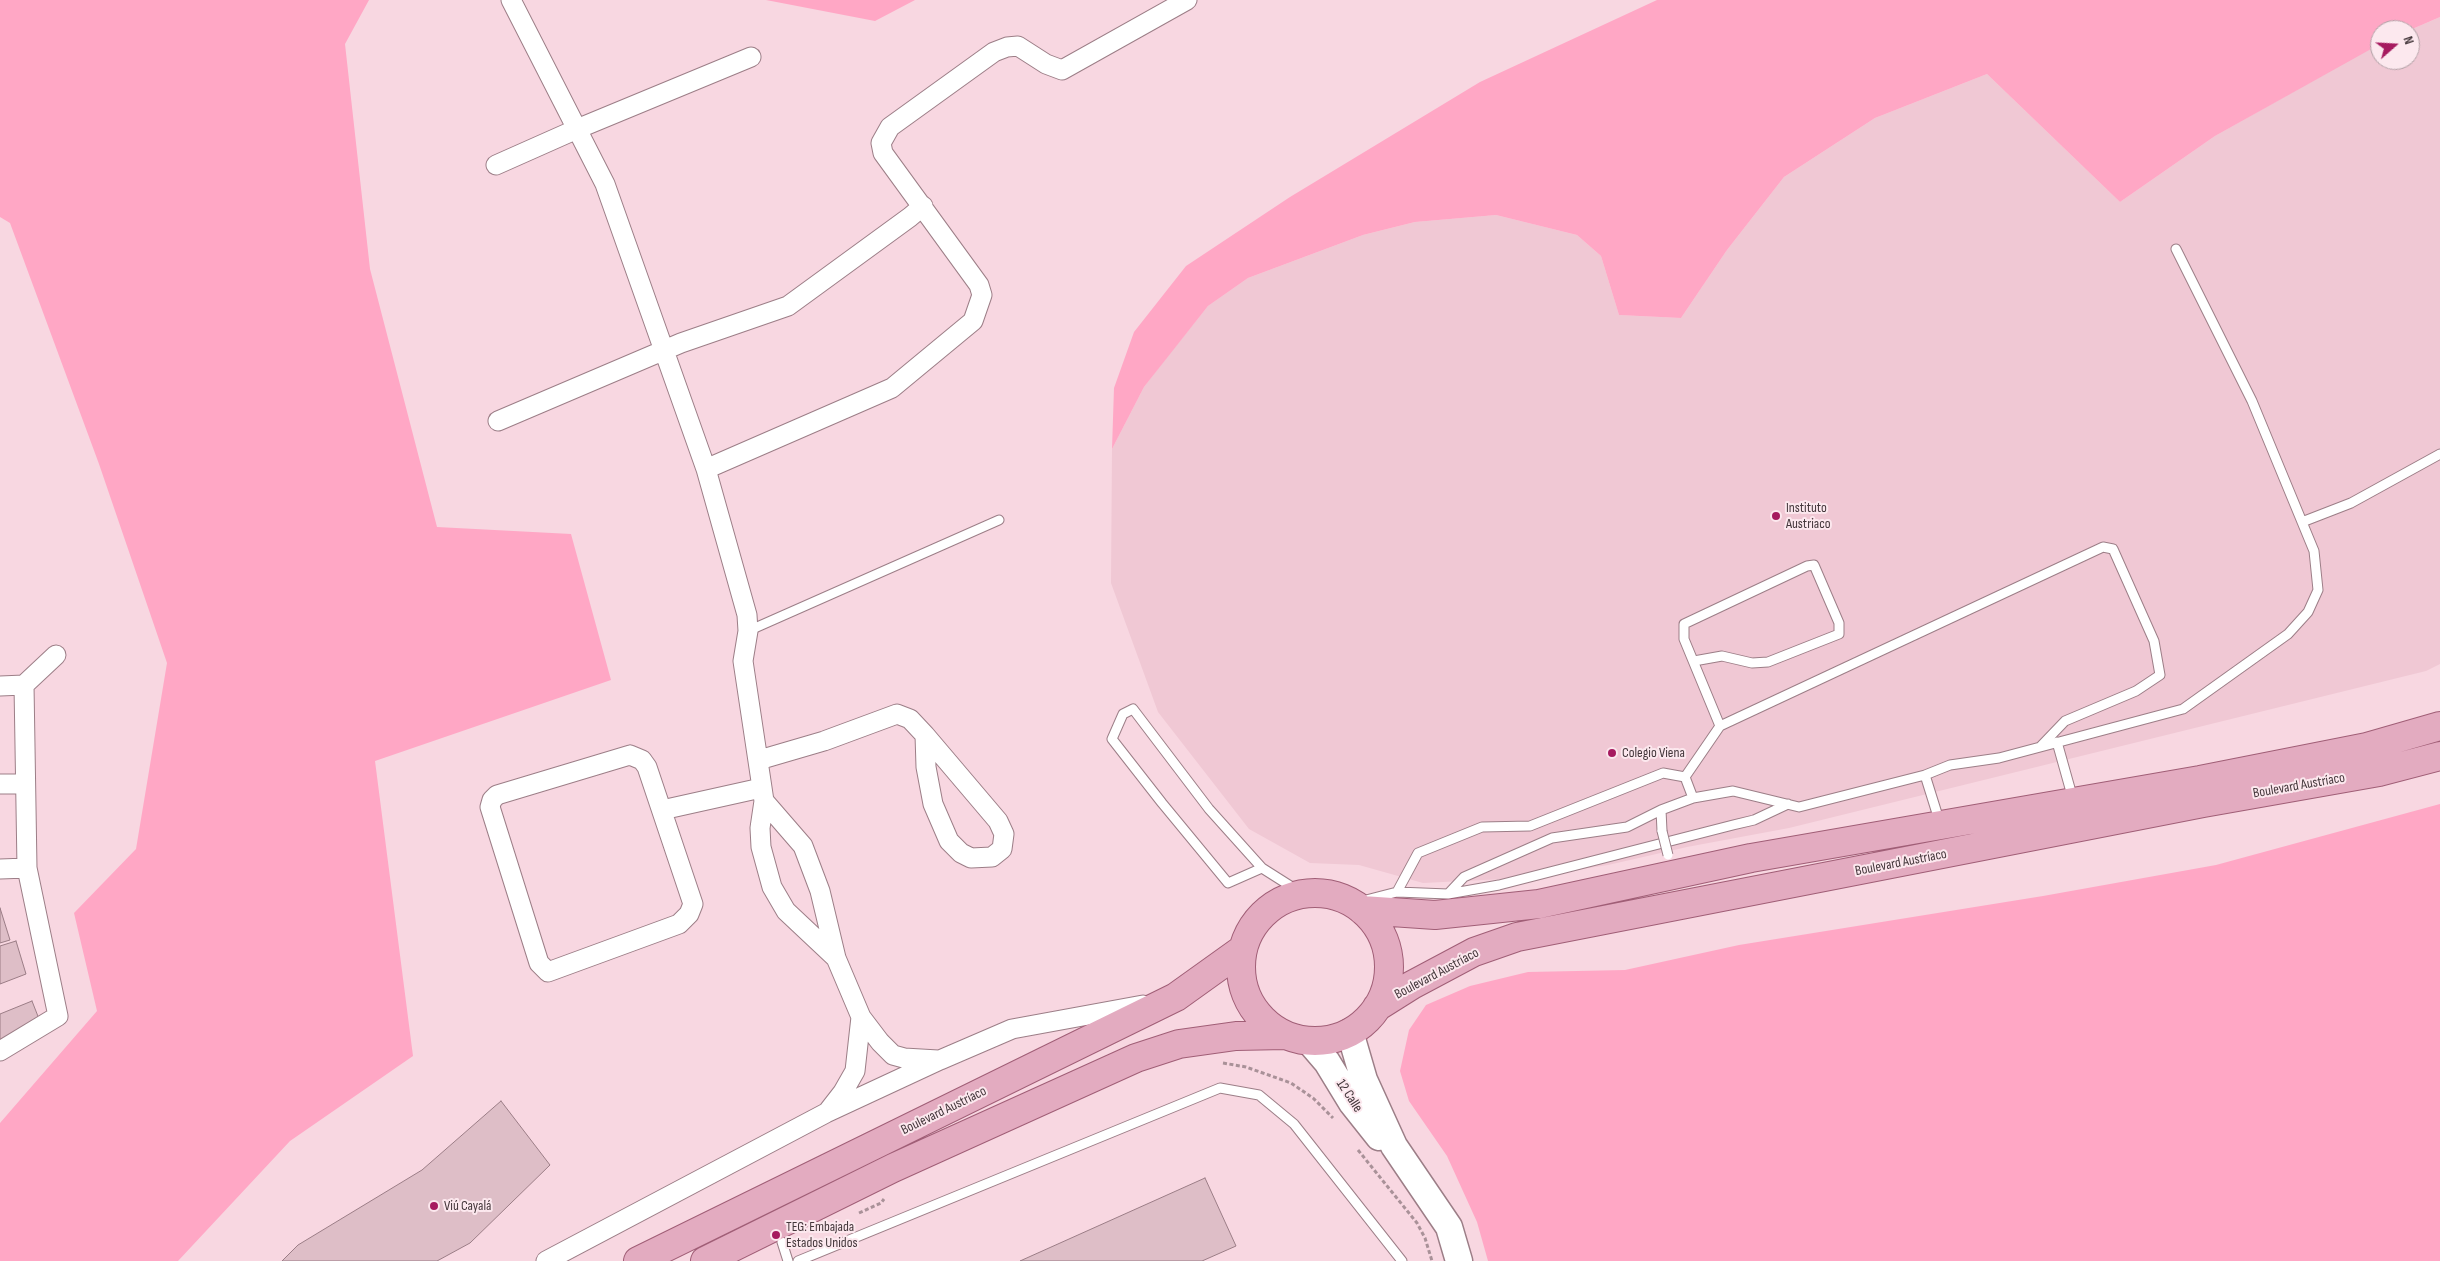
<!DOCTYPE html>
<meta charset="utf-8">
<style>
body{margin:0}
#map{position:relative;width:2440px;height:1261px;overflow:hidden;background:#f8d7e1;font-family:"Sofia Sans Condensed",sans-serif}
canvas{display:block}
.north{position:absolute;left:2370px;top:20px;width:50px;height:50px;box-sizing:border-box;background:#fce8ee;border:1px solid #b2a1a6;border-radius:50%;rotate:71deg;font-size:14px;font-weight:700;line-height:20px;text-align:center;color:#44373b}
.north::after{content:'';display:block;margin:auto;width:18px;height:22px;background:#a61a5f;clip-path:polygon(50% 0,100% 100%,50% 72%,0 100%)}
</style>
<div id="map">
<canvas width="2440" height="1261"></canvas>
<div class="north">N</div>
</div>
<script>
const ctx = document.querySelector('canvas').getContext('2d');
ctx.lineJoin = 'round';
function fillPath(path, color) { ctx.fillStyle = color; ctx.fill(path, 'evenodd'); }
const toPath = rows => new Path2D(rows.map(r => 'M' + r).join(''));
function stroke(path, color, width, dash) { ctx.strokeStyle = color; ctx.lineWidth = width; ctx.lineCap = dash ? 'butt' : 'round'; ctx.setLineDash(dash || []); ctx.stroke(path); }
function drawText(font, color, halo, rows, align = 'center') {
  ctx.font = font + ' "Sofia Sans Condensed",sans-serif'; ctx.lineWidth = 4; ctx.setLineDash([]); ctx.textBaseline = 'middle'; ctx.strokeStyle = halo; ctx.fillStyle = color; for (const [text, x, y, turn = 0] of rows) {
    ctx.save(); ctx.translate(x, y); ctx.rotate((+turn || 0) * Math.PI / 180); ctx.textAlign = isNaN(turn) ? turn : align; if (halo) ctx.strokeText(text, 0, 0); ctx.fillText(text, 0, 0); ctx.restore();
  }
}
const built = toPath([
 [2440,17,2440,664,2426,671,1789,828,1687,847,1608,865,1524,878,1423,883,1359,865,1310,863,1249,829,1158,712,1111,583,1112,449,1144,387,1167,357,1208,306,1248,278,1363,235,1415,222,1496,215,1577,235,1601,256,1619,315,1681,318,1727,250,1784,177,1875,118,1987,74,2120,202,2215,136,2367,50,2380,44,2380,60,2410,60,2410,30]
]);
const green = toPath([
 [0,0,369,0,345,44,370,269,437,527,571,534,611,680,375,761,413,1056,290,1141,178,1261,0,1261,0,1123,97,1011,74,913,136,849,167,663,99,464,10,223,0,217],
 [766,0,915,0,875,21],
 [1657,0,2440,0,2440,17,2410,30,2380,30,2380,44,2215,136,2120,202,1987,74,1875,118,1784,177,1727,250,1681,318,1619,315,1601,256,1577,235,1496,215,1415,222,1363,235,1248,278,1208,306,1144,387,1112,449,1114,388,1134,332,1186,266,1290,197,1480,82],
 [2440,804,2440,1261,1488,1261,1477,1222,1447,1156,1409,1101,1400,1071,1409,1030,1426,1005,1470,986,1528,972,1625,970,1739,945,2043,896,2216,865]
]);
const building = toPath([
 [0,908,10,940,0,943,0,908],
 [16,941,26,974,0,984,0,946,16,941],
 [32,1001,41,1024,0,1040,0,1014,32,1001],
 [501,1101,550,1165,470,1243,437,1261,282,1261,298,1245,422,1170,501,1101],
 [1205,1178,1236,1246,1202,1261,1020,1261,1205,1178]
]);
const path = toPath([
 [1223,1063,1246,1067,1291,1083,1313,1098,1333,1118],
 [1358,1150,1417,1223,1425,1238,1432,1261],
 [859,1213,881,1203,884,1199]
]);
const lane = toPath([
 [2302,522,2351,503,2440,454],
 [748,631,999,520],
 [1694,661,1722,656,1752,663,1768,662,1839,634,1839,623,1814,565,1807,566,1684,624,1684,639,1720,726],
 [2057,742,2073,799],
 [1925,775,1940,823],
 [1693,798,1685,777,1720,726,2103,547,2113,549,2154,641,2160,675,2136,691,2065,721,2041,746],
 [1661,810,1662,831],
 [1262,868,1228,883,1162,803,1112,739,1123,714,1133,709,1209,809,1262,868,1303,894],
 [1397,892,1448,894,1499,885,1733,825,1754,820,1788,804],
 [1448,894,1464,877,1552,838,1627,827,1661,810,1693,798,1733,791,1799,807,1925,775,1950,765,1999,758,2183,709,2288,634,2308,612,2318,590,2314,551,2252,401,2176,249],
 [1366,900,1397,892,1418,853,1482,827,1530,826,1663,773,1685,777],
 [782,1242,788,1261],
 [798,1261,1220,1088,1259,1095,1294,1124,1402,1261]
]);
const street = toPath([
 [511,0,605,184,706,469,747,615,748,631,743,661,764,801,760,828,761,847,772,887,786,911,836,958],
 [496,165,577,129,751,57],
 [498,421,681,343,788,306,910,217,923,206],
 [706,469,892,388,973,321,982,295,979,285,883,153,881,143,890,127,994,52,1007,47,1018,46,1046,64,1062,70,1187,0],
 [0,686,24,685,56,655],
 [925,735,998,821,1004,834,1002,849,992,857,971,858,961,853,949,841,933,804,926,767,925,735],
 [630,755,642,760,647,767,693,904,689,914,679,924,548,972,539,963,490,807,492,800,497,795,630,755],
 [759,760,824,741,897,714,910,719,925,735],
 [0,784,25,784],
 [764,801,803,846,820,891,836,958,861,1017,880,1042,893,1055,904,1058,938,1060],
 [662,810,761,788],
 [0,869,27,868],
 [0,1051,58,1016,27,868,24,685],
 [829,1110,843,1092,855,1071,861,1017],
 [546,1261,826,1113,940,1060,1012,1029,1143,1005]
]);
const secondary = toPath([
 [1350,1032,1364,1080,1394,1146,1449,1227,1459,1261],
 [1309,1041,1327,1062,1352,1103,1379,1137]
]);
const primary = toPath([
 '1241 967a74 74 0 1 1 148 0a74 74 0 1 1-148 0Z',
 [1362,910,1435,915,1539,904,1751,858,2200,780,2367,747,2440,726],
 [1377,1007,1412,985,1474,952,1517,937,2203,803,2379,772,2440,756],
 [638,1261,1176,997,1243,949],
 [705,1261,893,1168,1136,1058,1179,1044,1236,1036,1285,1035]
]);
const laneBridge = toPath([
 [1662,831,1668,855]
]);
const markers = [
 [1776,516,5,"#a61a5f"],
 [1612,753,5,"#a61a5f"],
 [434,1206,5,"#a61a5f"],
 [776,1235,5,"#a61a5f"]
];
const poiNames = [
 ["Instituto",1786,508],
 ["Austriaco",1786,524],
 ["Colegio Viena",1622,753],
 ["Viú Cayalá",444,1206],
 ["TEG: Embajada",786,1227],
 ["Estados Unidos",786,1243]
];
const streetNames = [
 ["Boulevard Austríaco",2299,786,-10],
 ["Boulevard Austríaco",1901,863,-11],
 ["Boulevard Austríaco",1437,974,-28],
 ["12 Calle",1349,1096,57],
 ["Boulevard Austríaco",944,1111,-26]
];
fillPath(built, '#f0c8d4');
fillPath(green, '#ffa7c5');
fillPath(building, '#debec7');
stroke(building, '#9b7d86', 1);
stroke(lane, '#9c7e87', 11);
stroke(street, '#9c7e87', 21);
stroke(secondary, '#9c7e87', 29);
stroke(primary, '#a05e76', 30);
stroke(path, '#a99198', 3, [4, 2.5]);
stroke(lane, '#fff', 9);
stroke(street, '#fff', 19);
stroke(secondary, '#fff', 26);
stroke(primary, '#e3abc0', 28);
stroke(laneBridge, '#9c7e87', 11, []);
stroke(laneBridge, '#fff', 9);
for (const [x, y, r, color] of markers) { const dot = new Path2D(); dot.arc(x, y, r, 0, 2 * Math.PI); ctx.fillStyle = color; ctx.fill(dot); stroke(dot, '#fce8ee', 2); }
drawText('14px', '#44373b', '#fce8ee', poiNames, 'left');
drawText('14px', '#44373b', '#fce8ee', streetNames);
</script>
